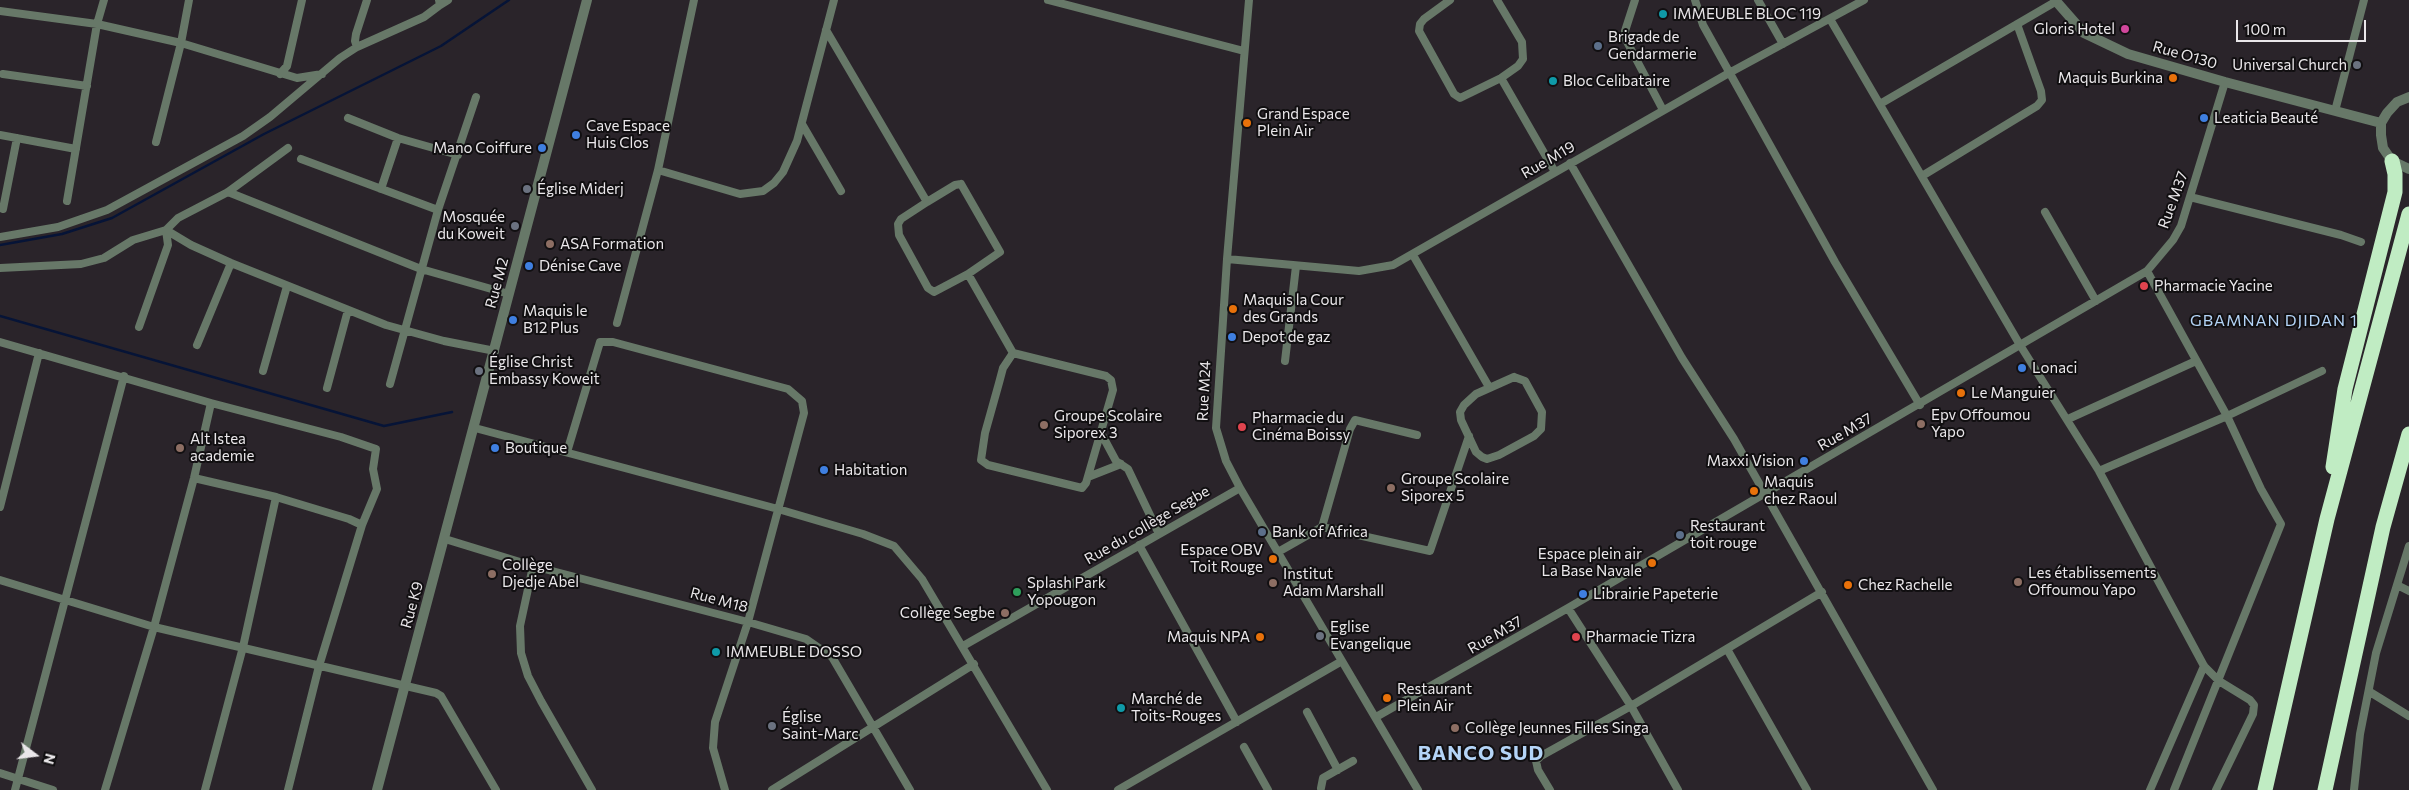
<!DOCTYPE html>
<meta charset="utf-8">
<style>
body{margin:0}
#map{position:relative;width:2409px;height:790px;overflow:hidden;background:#2a242a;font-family:Commissioner,sans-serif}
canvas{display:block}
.north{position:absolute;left:10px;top:730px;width:50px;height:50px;-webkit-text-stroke:4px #110f11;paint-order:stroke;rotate:105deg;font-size:14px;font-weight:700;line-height:20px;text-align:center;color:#eae7ea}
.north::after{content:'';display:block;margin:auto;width:18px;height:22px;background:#eae7ea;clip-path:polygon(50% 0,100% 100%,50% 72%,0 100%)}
.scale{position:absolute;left:2236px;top:20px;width:130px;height:22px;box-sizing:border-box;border:2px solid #eae7ea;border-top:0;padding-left:6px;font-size:15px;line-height:18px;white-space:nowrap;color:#eae7ea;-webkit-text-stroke:4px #110f11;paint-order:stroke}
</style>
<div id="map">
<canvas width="2409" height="790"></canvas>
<div class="north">N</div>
<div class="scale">100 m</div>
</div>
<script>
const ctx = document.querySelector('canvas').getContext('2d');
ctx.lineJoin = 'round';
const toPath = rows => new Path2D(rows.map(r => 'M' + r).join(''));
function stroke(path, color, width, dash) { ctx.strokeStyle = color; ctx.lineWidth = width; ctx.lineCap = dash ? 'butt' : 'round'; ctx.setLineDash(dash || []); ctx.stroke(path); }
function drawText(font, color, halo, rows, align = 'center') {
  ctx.font = font + ' Commissioner,sans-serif'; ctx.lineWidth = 4; ctx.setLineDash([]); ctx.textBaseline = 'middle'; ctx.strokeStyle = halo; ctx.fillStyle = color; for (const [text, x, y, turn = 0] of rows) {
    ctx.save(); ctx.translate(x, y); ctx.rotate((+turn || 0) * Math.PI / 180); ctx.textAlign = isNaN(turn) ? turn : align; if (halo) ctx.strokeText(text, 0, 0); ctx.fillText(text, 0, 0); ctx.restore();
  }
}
const stream = toPath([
 [0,245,62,234,112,218,264,134,441,46,509,0],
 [0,316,384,426,452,412]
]);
const minor = toPath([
 [439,0,440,5,448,0],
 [1048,0,1244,51],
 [1249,0,1227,259,1216,428,1226,461,1240,488,1418,790],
 [1450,0,1424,19,1420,24,1419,31,1454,94,1460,98,1501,78,1518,66,1523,59,1522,42,1497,0],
 [1635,0,1625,31,1625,38,1663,110],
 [1695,0,1703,25,1835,262,1920,405],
 [1758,0,1783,44],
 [0,11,97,24,181,43,297,78,322,74],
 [1830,19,2020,345,2099,471,2204,666,2219,681,2250,700,2254,705,2253,714,2216,790],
 [826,30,927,202],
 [357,47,355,41,356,34,367,0],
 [3,74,87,86],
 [280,74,287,66,302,0],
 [1501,78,1555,172],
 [1880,104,2055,2],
 [2335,111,2364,0],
 [348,118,398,138,458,155],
 [802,124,841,191],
 [0,135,76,149],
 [156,142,181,43,189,0],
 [301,159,438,210],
 [1570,163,1682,358,1734,439,1933,790],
 [658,170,740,194,763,191,774,183,783,172,797,141,834,0],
 [1922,176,2037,106,2042,100,2041,91,2017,24],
 [961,184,1000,252,968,274,934,292,928,288,899,235,898,224,901,219,927,202,955,185,961,184],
 [381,189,398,138],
 [228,192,421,269,509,294],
 [2190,197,2341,235,2361,242],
 [67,201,97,24,104,0],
 [3,209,17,138],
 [2045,212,2096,301],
 [166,230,191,245,231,263,386,325,444,341,495,351],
 [0,237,58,227,107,210,243,136,270,117,340,58,357,47,424,17,440,5],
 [1413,255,1489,387],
 [1227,259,1359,271,1393,265,1729,73,1864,0],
 [0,268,81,264,104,258,133,240,166,230,178,218,228,192,288,148],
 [2147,271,2227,416,2261,489,2281,524,2174,790],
 [968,274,1013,353,1106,376,1111,380,1113,390,1086,483,1082,488,988,465,981,460,985,433,999,383,1003,368,1013,353],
 [617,323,658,170,694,0],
 [139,327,168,245,166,230],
 [0,342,211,403,194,478,154,627,105,790],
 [197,345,231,263],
 [1285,361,1296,266],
 [263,371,287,286],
 [1514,377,1525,381,1542,412,1541,429,1534,436,1499,455,1487,459,1482,457,1476,452,1461,420,1460,412,1464,405,1476,394,1514,377],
 [390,384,438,210,476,97],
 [327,388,348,310],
 [211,403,341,437,376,449,373,469,377,489,362,525],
 [2068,419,2196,361],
 [475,428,778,509,863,534,894,546,922,579,1047,790],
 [1101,433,1116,461,1128,469,1159,534],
 [567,452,600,342,613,342,788,389,802,401,804,413,748,622,715,722,713,748,725,790],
 [2099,471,2227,416,2322,371],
 [1088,477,1121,464],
 [194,478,276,497],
 [0,507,39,353],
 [1322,527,1350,429,1355,420,1417,435],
 [445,539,533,566,748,622,806,639,832,657,910,790],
 [1139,545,1237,722],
 [1278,552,1322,527,1430,551,1469,436],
 [533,566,520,626,521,653,528,676,541,701,592,790],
 [0,580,154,627,436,693,441,696,496,790],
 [2397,585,2409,591],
 [1568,608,1631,706,1678,790],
 [963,646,1240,488],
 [1727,649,1807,790],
 [2370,692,2409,716],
 [1307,712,1338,770],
 [1376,717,1568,608,2147,271,2173,240,2181,226,2225,82],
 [1244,747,1268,790],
 [0,773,53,790],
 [1321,788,1323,778,1353,761],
 [15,790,124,376],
 [205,790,243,647,276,497,349,519,362,525,319,666,288,790],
 [772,790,974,664],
 [1118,790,1342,661],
 [1550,790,1538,770,1536,761,1541,756,1631,706,1822,592],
 [2150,790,2204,666],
 [2354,790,2360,734,2376,653,2409,546]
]);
const tertiary = toPath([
 [2055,0,2084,33,2128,54,2225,82,2381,123],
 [2409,97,2397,102,2387,113,2381,123,2381,135,2383,148,2392,161,2409,169],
 [377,790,587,0]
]);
const motorway = toPath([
 [2333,467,2345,389,2395,192,2395,174,2392,161],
 [2265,790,2327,519,2409,214],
 [2325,790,2383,527,2409,434]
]);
const markers = [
 [1663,14,5,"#0f9aa8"],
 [2125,29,5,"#d1479c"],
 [1598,46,5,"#5c6f8a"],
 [2357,65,5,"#6b7280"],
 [2173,78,5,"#e8710a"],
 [1553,81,5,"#0f9aa8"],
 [2204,118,5,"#3f7fe0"],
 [1247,123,5,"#e8710a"],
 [576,135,5,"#3f7fe0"],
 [542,148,5,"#3f7fe0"],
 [527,189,5,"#6b7280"],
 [515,226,5,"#6b7280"],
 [550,244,5,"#8d6e63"],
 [529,266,5,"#3f7fe0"],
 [2144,286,5,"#e0444e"],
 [1233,309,5,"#e8710a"],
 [513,320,5,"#3f7fe0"],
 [1232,337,5,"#3f7fe0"],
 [2022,368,5,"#3f7fe0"],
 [479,371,5,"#6b7280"],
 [1961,393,5,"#e8710a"],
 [1921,424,5,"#8d6e63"],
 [1044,425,5,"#8d6e63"],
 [1242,427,5,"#e0444e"],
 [180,448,5,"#8d6e63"],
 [495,448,5,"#3f7fe0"],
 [1804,461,5,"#3f7fe0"],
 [824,470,5,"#3f7fe0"],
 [1391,488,5,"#8d6e63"],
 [1754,491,5,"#e8710a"],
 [1262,532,5,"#5c6f8a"],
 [1680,535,5,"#5c6f8a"],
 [1273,559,5,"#e8710a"],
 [1652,563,5,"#e8710a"],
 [492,574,5,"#8d6e63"],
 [2018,582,5,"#8d6e63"],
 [1273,583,5,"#8d6e63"],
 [1848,585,5,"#e8710a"],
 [1017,592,5,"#2e9e5b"],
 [1583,594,5,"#3f7fe0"],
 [1005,613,5,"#8d6e63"],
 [1320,636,5,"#6b7280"],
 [1260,637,5,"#e8710a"],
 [1576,637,5,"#e0444e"],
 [716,652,5,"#0f9aa8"],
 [1387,698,5,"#e8710a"],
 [1121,708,5,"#0f9aa8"],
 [772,726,5,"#6b7280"],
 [1455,728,5,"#8d6e63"]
];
const poiNames = [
 ["IMMEUBLE BLOC 119",1673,14],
 ["Gloris Hotel",2115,29,"right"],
 ["Brigade de",1608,37],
 ["Gendarmerie",1608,54],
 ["Universal Church",2347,65,"right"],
 ["Maquis Burkina",2163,78,"right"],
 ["Bloc Celibataire",1563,81],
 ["Grand Espace",1257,114],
 ["Plein Air",1257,131],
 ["Leaticia Beauté",2214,118],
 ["Cave Espace",586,126],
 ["Huis Clos",586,143],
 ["Mano Coiffure",532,148,"right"],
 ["Église Miderj",537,189],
 ["Mosquée",505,217,"right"],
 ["du Koweit",505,234,"right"],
 ["ASA Formation",560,244],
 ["Dénise Cave",539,266],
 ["Pharmacie Yacine",2154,286],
 ["Maquis la Cour",1243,300],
 ["des Grands",1243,317],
 ["Maquis le",523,311],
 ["B12 Plus",523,328],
 ["Depot de gaz",1242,337],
 ["Église Christ",489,362],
 ["Embassy Koweit",489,379],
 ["Lonaci",2032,368],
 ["Le Manguier",1971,393],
 ["Epv Offoumou",1931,415],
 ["Yapo",1931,432],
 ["Groupe Scolaire",1054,416],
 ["Siporex 3",1054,433],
 ["Pharmacie du",1252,418],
 ["Cinéma Boissy",1252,435],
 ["Alt Istea",190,439],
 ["academie",190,456],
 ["Boutique",505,448],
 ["Maxxi Vision",1794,461,"right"],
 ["Habitation",834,470],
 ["Groupe Scolaire",1401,479],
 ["Siporex 5",1401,496],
 ["Maquis",1764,482],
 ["chez Raoul",1764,499],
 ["Restaurant",1690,526],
 ["toit rouge",1690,543],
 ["Bank of Africa",1272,532],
 ["Espace OBV",1263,550,"right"],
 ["Toit Rouge",1263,567,"right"],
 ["Espace plein air",1642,554,"right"],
 ["La Base Navale",1642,571,"right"],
 ["Collège",502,565],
 ["Djedje Abel",502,582],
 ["Les établissements",2028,573],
 ["Offoumou Yapo",2028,590],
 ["Institut",1283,574],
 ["Adam Marshall",1283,591],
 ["Splash Park",1027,583],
 ["Yopougon",1027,600],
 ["Chez Rachelle",1858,585],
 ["Librairie Papeterie",1593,594],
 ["Collège Segbe",995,613,"right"],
 ["Eglise",1330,627],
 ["Evangelique",1330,644],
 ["Maquis NPA",1250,637,"right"],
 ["Pharmacie Tizra",1586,637],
 ["IMMEUBLE DOSSO",726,652],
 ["Restaurant",1397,689],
 ["Plein Air",1397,706],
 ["Marché de",1131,699],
 ["Toits-Rouges",1131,716],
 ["Église",782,717],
 ["Saint-Marc",782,734],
 ["Collège Jeunnes Filles Singa",1465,728]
];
const streetNames = [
 ["Rue O130",2185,55,16],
 ["Rue M19",1548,160,-30],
 ["Rue M37",2173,200,-70],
 ["Rue M2",497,283,-75],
 ["Rue M24",1204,391,-87],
 ["Rue M37",1845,432,-30],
 ["Rue du collège Segbe",1147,525,-30],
 ["Rue M18",719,600,15],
 ["Rue K9",412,605,-75],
 ["Rue M37",1495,635,-30]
];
const neighbourhoodNames = [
 ["GBAMNAN DJIDAN 1",2274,321]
];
const districtNames = [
 ["BANCO SUD",1481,753]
];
stroke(stream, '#061437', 2.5);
stroke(minor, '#677868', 8);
stroke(tertiary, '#677868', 10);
stroke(motorway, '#c0ecc3', 15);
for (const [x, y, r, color] of markers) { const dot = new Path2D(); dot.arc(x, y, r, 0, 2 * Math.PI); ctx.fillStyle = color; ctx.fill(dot); stroke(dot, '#110f11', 2); }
drawText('15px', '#eae7ea', '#110f11', poiNames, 'left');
drawText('15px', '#eae7ea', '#110f11', streetNames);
ctx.letterSpacing = '1px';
drawText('16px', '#b4d4f7', '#110f11', neighbourhoodNames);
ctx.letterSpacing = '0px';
ctx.letterSpacing = '1px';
drawText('bold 20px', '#b4d4f7', '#110f11', districtNames);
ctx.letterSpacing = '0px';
</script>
